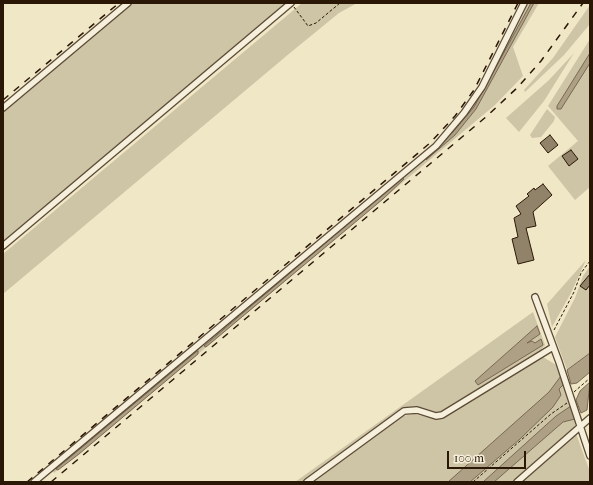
<!DOCTYPE html>
<style>
body{margin:0}
#map{position:relative;width:593px;height:485px;overflow:hidden;background:#f0e7c7;font-family:"IM FELL French Canon",serif}
canvas{display:block}
.frame{position:absolute;inset:0;border:4px solid #2a1705;pointer-events:none}
.scale{position:absolute;left:447px;top:451px;width:79px;height:18px;box-sizing:border-box;border:2px solid #2a1705;border-top:0;padding-left:5px;font-size:12px;line-height:14px;white-space:nowrap;color:#2a1705;-webkit-text-stroke:3px #f5efdb;paint-order:stroke}
</style>
<div id="map">
<canvas width="593" height="485"></canvas>
<div class="frame"></div>
<div class="scale">100 m</div>
</div>
<script>
const ctx = document.querySelector('canvas').getContext('2d');
ctx.lineJoin = 'round';
function fillPath(path, color) { ctx.fillStyle = color; ctx.fill(path, 'evenodd'); }
const toPath = rows => new Path2D(rows.map(r => 'M' + r).join(''));
function stroke(path, color, width, dash) { ctx.strokeStyle = color; ctx.lineWidth = width; ctx.lineCap = dash ? 'butt' : 'round'; ctx.setLineDash(dash || []); ctx.stroke(path); }
const green = toPath([
 [131,3,285,3,3,242,3,110],
 [302,3,357,3,339,13,290,53,3,294,3,254],
 [526,3,539,3,513,47,523,76,495,105,79,454,54,473,52,470,428,155,479,95,491,77],
 [590,5,590,24,564,55,525,92,524,90,553,58],
 [590,39,590,187,575,200,548,166,578,141,548,106],
 [574,53,544,101,519,132,506,118,549,80],
 [547,109,555,117,554,121,541,137,532,138,530,135],
 [586,260,571,293,552,327,547,304],
 [590,266,590,353,567,370,555,337,575,298,583,276],
 [533,312,545,345,541,350,440,412,431,412,410,408,405,409,303,482,295,482],
 [543,357,558,366,576,422,574,428,590,472,590,482,313,482,403,416,414,414,436,419,446,416]
]);
const water = toPath([
 [531,3,534,3,476,109,455,135,426,160,453,132,474,107,531,3],
 [590,53,590,63,561,109,557,109,557,106,590,53],
 [402,178,404,179,383,199,206,347,204,346,402,178],
 [537,326,540,334,527,343,532,341,535,343,541,339,543,345,478,385,475,381,537,326],
 [198,351,198,354,79,454,58,470,56,469,196,352,198,351],
 [590,353,590,372,577,383,571,384,567,370,590,353],
 [561,376,564,384,559,389,561,395,553,407,520,439,470,482,448,482,549,392,561,376],
 [590,382,587,410,581,413,576,400,580,391,590,382],
 [571,406,575,419,563,422,494,482,483,482,556,416,571,406]
]);
const building = toPath([
 [550,135,558,145,548,153,540,143,550,135],
 [571,150,578,159,569,166,562,156,571,150],
 [543,184,552,195,533,212,536,226,526,228,534,260,518,264,512,239,518,237,514,218,521,214,516,206,529,196,527,194,534,188,535,190,543,184],
 [590,274,590,285,586,290,580,286,590,274]
]);
const path = toPath([
 [294,7,308,26,316,23,340,3],
 [554,330,574,292,581,273,590,261],
 [574,392,590,378],
 [473,482,551,414,567,403]
]);
const minor = toPath([
 [3,108,128,3],
 [3,246,291,3],
 [535,297,559,362,590,456],
 [34,482,436,146,464,113,482,87,524,3],
 [307,482,404,411,417,410,436,416,442,415,553,347],
 [517,482,590,418]
]);
const rail = toPath([
 [3,100,119,3],
 [27,482,430,143,455,116,474,90,518,3],
 [51,482,487,116,518,87,541,61,583,3]
]);
fillPath(green, '#cec4a6');
fillPath(water, '#ada085');
stroke(water, '#796952', 1);
fillPath(building, '#91836a');
stroke(building, '#2a1705', 1);
stroke(minor, '#5c4b36', 8);
stroke(path, '#2a1705', 1, [3, 2]);
stroke(minor, '#f5efdb', 5.5);
stroke(rail, '#2a1705', 1.5, [7, 7]);
</script>
